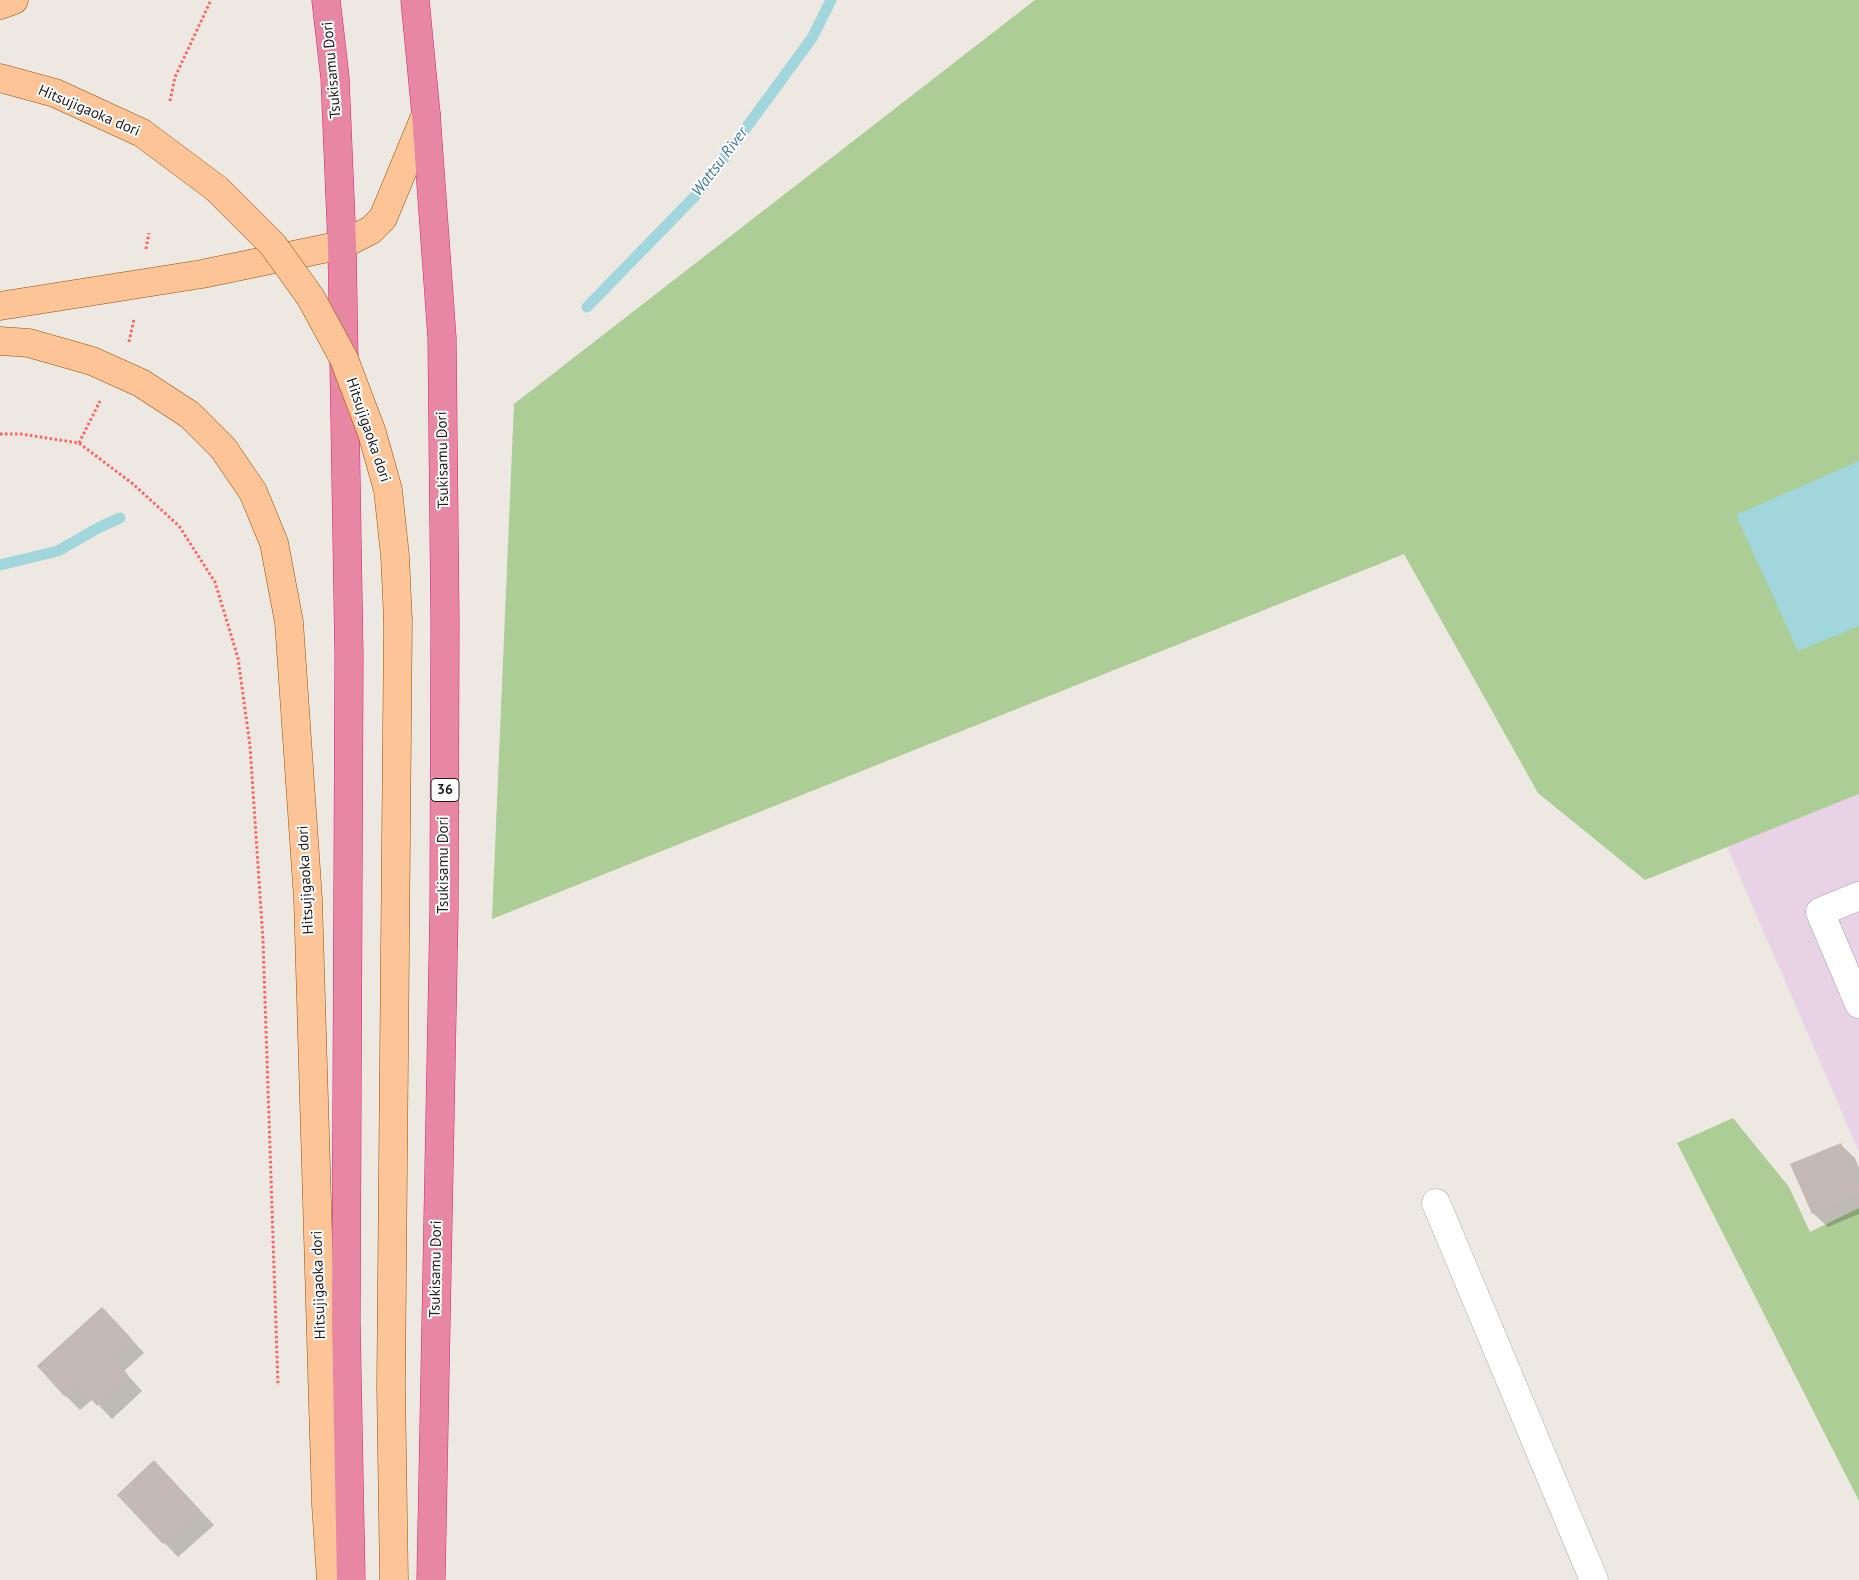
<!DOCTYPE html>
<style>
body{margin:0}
canvas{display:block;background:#ede8e1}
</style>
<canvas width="1859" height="1580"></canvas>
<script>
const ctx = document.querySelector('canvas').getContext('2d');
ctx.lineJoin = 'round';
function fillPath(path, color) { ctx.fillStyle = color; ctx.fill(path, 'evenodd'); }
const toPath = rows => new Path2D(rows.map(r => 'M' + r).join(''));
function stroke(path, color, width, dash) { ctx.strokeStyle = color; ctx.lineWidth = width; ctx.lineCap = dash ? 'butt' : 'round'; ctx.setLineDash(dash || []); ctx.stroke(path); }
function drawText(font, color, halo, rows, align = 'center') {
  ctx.font = font + ' "PT Sans",sans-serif'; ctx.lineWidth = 4; ctx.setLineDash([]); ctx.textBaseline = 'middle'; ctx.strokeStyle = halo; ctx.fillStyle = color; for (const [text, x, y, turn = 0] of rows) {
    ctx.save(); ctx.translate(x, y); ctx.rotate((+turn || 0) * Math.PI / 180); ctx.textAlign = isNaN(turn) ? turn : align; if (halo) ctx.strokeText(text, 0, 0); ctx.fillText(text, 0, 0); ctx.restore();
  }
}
const industrial = toPath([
 [1859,794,1859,1152,1727,847]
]);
const forest = toPath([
 [1035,0,1859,0,1859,794,1645,880,1538,793,1404,554,492,919,514,404],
 [1733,1118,1789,1187,1810,1232,1859,1208,1859,1501,1677,1143]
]);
const water = toPath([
 [1859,461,1859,626,1798,651,1736,515]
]);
const shadow = toPath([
 [1840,1144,1855,1158,1859,1168,1859,1214,1828,1227,1813,1213],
 [116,1322,144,1353,124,1371,142,1391,112,1419,93,1399,80,1410,66,1396],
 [168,1476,214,1525,178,1557,118,1495]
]);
const stream = toPath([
 [587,307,699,192,812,38,831,0],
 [0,565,58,551,98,528,120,518]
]);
const building = toPath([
 [1841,1143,1859,1184,1859,1193,1812,1214,1790,1164],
 [102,1307,131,1338,111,1356,129,1376,97,1406,79,1385,65,1397,37,1366],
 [154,1460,200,1510,163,1544,117,1495]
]);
const path = toPath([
 [170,101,175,77,211,0],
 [146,249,149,233],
 [129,342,134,319],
 [0,434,21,434,79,443,133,484,179,526,215,582,238,658,250,746,263,940,278,1386],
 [79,443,100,401]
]);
const minor = toPath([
 [1859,896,1820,912,1859,1004],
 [1436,1203,1594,1580]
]);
const major = toPath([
 [0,5,14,0],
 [0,78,55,93,142,133,217,189],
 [0,306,202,274,342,245,371,230,383,218,426,114],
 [0,341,29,343,92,361,141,383,190,415,223,448,253,492,274,543,289,622,308,899,326,1504,331,1580],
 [394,1580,391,1387,398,620]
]);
const highway = toPath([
 [326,0,335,78,342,245,349,656,346,1321,351,1580],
 [415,0,426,114,442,338,445,622,444,911,431,1580]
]);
const majorBridge = toPath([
 [217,189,273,245,311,298,344,359,372,433,388,490,395,556,398,620]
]);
const shields = [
 [445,790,28]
];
const shieldNames = [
 ["36",445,790]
];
const streetNames = [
 ["Tsukisamu Dori",332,70,-95],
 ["Hitsujigaoka dori",89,111,23],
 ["Hitsujigaoka dori",368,430,71],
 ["Tsukisamu Dori",443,460,-91],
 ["Tsukisamu Dori",444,865,-90],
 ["Hitsujigaoka dori",306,880,-93],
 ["Tsukisamu Dori",436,1269,-89],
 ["Hitsujigaoka dori",319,1285,-92]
];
const waterNames = [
 ["Wattsu River",720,162,-53]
];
fillPath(industrial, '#e7d3e5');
fillPath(forest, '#accd95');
fillPath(water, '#a0d6dc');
fillPath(shadow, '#0003');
stroke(stream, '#a0d6dc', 11);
fillPath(building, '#c5b9b4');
stroke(minor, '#a3a3a3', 29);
stroke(major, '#935100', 29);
stroke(highway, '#d82276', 29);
stroke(path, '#fb6467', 3, [2.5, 2.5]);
stroke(minor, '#fff', 28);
stroke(major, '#fdc497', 28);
stroke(highway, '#e787a4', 28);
stroke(majorBridge, '#935100', 29, []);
stroke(majorBridge, '#fdc497', 28);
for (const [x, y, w] of shields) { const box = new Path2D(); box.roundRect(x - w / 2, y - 11.5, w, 23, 4); ctx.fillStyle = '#fff'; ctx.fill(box); stroke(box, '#1c1c1c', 1); }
drawText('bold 14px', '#1c1c1c', null, shieldNames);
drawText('15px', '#1c1c1c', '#fff', streetNames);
drawText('italic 16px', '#427a9c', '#fff', waterNames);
</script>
